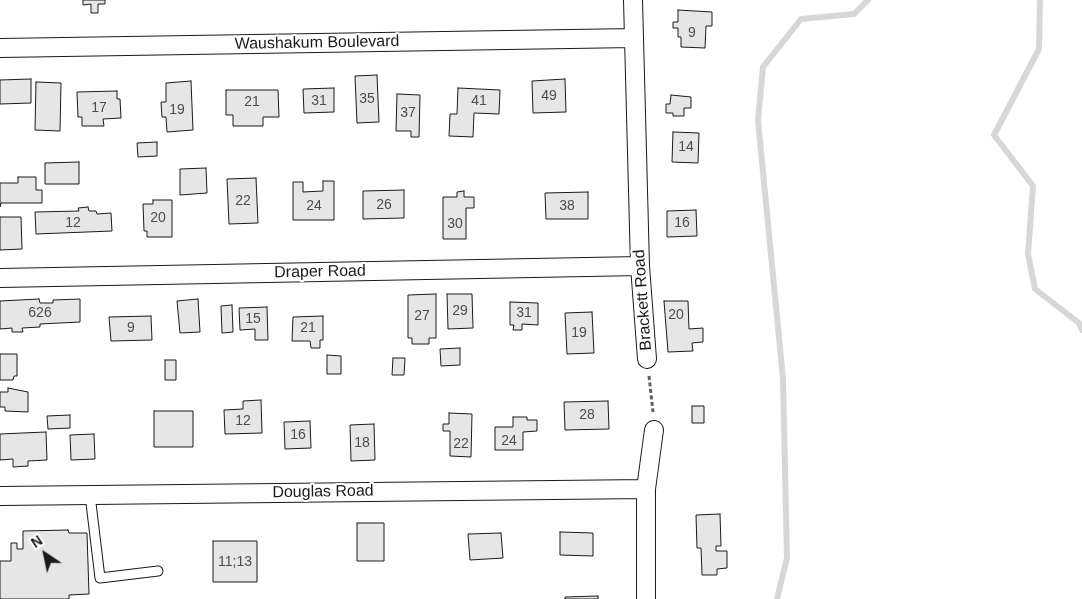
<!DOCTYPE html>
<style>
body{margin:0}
#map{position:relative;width:1082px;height:599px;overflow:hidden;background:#fff;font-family:Helvetica,sans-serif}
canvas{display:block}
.north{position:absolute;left:20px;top:529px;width:50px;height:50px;-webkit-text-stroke:4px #fff;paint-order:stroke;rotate:326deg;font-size:14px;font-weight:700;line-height:20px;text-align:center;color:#1a1a1a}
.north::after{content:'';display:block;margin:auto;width:18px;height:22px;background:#1a1a1a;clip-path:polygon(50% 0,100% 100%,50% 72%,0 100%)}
</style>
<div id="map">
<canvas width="1082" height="599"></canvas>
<div class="north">N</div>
</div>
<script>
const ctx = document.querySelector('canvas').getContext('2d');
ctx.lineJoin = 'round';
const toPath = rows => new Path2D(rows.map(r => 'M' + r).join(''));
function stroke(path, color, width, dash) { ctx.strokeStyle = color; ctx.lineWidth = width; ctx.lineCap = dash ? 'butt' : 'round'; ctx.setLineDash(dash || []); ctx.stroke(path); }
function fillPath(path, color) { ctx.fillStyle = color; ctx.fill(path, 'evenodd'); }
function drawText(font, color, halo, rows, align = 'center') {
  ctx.font = font + ' Helvetica,sans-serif'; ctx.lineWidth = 4; ctx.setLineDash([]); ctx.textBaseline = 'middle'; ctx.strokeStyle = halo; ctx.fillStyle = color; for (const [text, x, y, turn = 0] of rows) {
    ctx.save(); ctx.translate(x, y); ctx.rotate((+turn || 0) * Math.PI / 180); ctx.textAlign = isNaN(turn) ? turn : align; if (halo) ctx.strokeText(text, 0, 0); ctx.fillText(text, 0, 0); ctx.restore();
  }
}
const stream = toPath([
 [1040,0,1039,49,994,135,1033,186,1028,254,1035,289,1079,323,1082,330],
 [777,599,787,558,783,379,758,120,763,67,801,19,854,14,868,0]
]);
const building = toPath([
 [83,0,105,0,105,4,98,4,98,13,91,13,91,4,83,5,83,0],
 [678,10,712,12,712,26,706,26,705,48,681,47,681,37,678,37,678,28,673,28,673,22,678,22,678,10],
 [377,75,379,122,357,123,355,76,377,75],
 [31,79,31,103,0,104,0,80,31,79],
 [565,79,566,112,533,113,532,81,565,79],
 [191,81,193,130,167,132,166,117,162,117,161,102,166,102,166,83,191,81],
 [36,82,61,83,60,131,35,130,36,82],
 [334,88,334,112,304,113,303,89,334,88],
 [458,88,500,90,499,114,474,113,473,137,449,136,450,114,457,114,458,88],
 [226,90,278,90,279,117,263,117,263,126,233,126,233,115,226,115,226,90],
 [117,91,117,99,120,99,121,118,103,119,104,126,82,126,82,117,78,117,77,92,117,91],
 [397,94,420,95,419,137,411,137,411,131,396,131,397,94],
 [671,95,691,97,691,108,684,108,684,116,673,116,673,113,666,113,666,104,670,104,671,95],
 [673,132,699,133,698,163,672,162,673,132],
 [157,142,157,156,138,157,137,143,157,142],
 [79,162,79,184,45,184,45,163,79,162],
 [206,168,207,193,180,195,180,169,206,168],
 [18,177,36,177,36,190,42,190,42,203,1,203,0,207,0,183,18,183,18,177],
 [256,178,258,223,229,224,227,179,256,178],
 [323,181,334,181,334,220,293,220,293,182,303,182,303,192,323,191,323,181],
 [404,190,404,218,363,219,363,191,404,190],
 [464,191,464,197,474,197,474,208,466,208,466,239,443,239,443,197,457,197,457,192,464,191],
 [588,192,588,219,546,219,545,193,588,192],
 [153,200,172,200,172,237,147,237,147,231,144,231,143,204,153,204,153,200],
 [88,207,89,211,96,211,97,214,111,213,112,231,36,234,35,212,79,211,78,208,88,207],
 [696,210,697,236,667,237,667,211,696,210],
 [0,217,21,217,22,249,0,250,0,217],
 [436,294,436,338,429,338,429,344,412,344,412,338,408,338,408,295,436,294],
 [447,294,472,294,473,328,448,329,447,294],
 [39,299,40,303,53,303,53,300,80,299,80,322,40,324,40,327,22,328,23,332,12,332,12,328,0,329,0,301,39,299],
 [198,299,200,332,180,333,177,301,198,299],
 [664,301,688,301,689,329,703,328,703,342,692,343,693,351,668,352,664,301],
 [510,302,538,303,538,325,522,324,522,330,513,330,514,325,510,325,510,302],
 [232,305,233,332,222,333,221,306,232,305],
 [267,307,268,340,255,340,255,329,240,330,239,308,267,307],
 [592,312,594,353,567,354,565,313,592,312],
 [151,316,152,340,111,341,109,317,151,316],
 [323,316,323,340,320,340,320,348,311,348,310,341,292,341,293,317,323,316],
 [460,348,460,365,441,366,440,349,460,348],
 [0,354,17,354,17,376,14,376,13,380,0,380,0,354],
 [327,355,341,356,341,374,327,374,327,355],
 [393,358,405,358,404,375,392,375,393,358],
 [165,360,176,360,176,380,165,380,165,360],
 [8,388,28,392,28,412,5,411,5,407,0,407,0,392,8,392,8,388],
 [261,400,262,433,225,434,224,410,243,409,243,401,261,400],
 [608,401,609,429,565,430,564,402,608,401],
 [692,406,704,406,704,423,692,423,692,406],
 [154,411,193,411,193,447,154,447,154,411],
 [449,413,472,414,471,457,450,456,450,431,443,431,443,424,449,424,449,413],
 [70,415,70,428,48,429,47,416,70,415],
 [513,417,527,417,527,420,537,420,537,431,523,432,523,450,495,450,495,427,513,427,513,417],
 [310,421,311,448,285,449,284,422,310,421],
 [374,424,375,460,351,461,350,425,374,424],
 [46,432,47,460,28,461,28,466,13,467,13,459,0,460,0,434,46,432],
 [94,434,95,459,71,460,70,435,94,434],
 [720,514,721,546,716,546,716,551,727,551,727,568,717,569,717,575,702,575,701,548,697,548,696,515,720,514],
 [357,523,384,523,384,561,357,561,357,523],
 [68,530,69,533,87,533,89,594,69,595,69,599,0,599,0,561,11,561,11,543,17,543,17,549,23,549,23,531,68,530],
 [560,532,593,533,593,556,560,555,560,532],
 [501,533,503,558,470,560,468,534,501,533],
 [213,541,257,541,257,582,213,582,213,541],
 [598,596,598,599,565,599,565,597,598,596]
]);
const path = toPath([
 [649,376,653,412]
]);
const lane = toPath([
 [90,495,100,578,158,571]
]);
const street = toPath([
 [633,0,640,266,647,359],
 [0,48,634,38],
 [0,278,640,266],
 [0,496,646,489],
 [646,599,646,489,654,430]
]);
const numberNames = [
 ["9",692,33],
 ["49",549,96],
 ["35",367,99],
 ["31",319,101],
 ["41",479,101],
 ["21",252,102],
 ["17",99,108],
 ["19",177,110],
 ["37",408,113],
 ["14",686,147],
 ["22",243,201],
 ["26",384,205],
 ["24",314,206],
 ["38",567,206],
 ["20",158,218],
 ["12",73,223],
 ["16",682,223],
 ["30",455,224],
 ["29",460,311],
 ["626",40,313],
 ["31",524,313],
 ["20",676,315],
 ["27",422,316],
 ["15",253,319],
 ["9",131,328],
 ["21",308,328],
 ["19",579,333],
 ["28",587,415],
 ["12",243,421],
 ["16",298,435],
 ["24",509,441],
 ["18",362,443],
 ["22",461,444],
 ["11;13",235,562]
];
const streetNames = [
 ["Waushakum Boulevard",317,43,-1],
 ["Draper Road",320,272,-1],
 ["Brackett Road",643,300,-94],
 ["Douglas Road",323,492,-1]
];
stroke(stream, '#d7d7d7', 6);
fillPath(building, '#e6e6e6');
stroke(building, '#1a1a1a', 1);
stroke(lane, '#1a1a1a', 11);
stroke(street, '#1a1a1a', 20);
stroke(path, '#5f5f5f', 3, [4, 2.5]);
stroke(lane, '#fff', 9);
stroke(street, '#fff', 18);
drawText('14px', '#4d4d4d', null, numberNames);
drawText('16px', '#1a1a1a', '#fff', streetNames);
</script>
